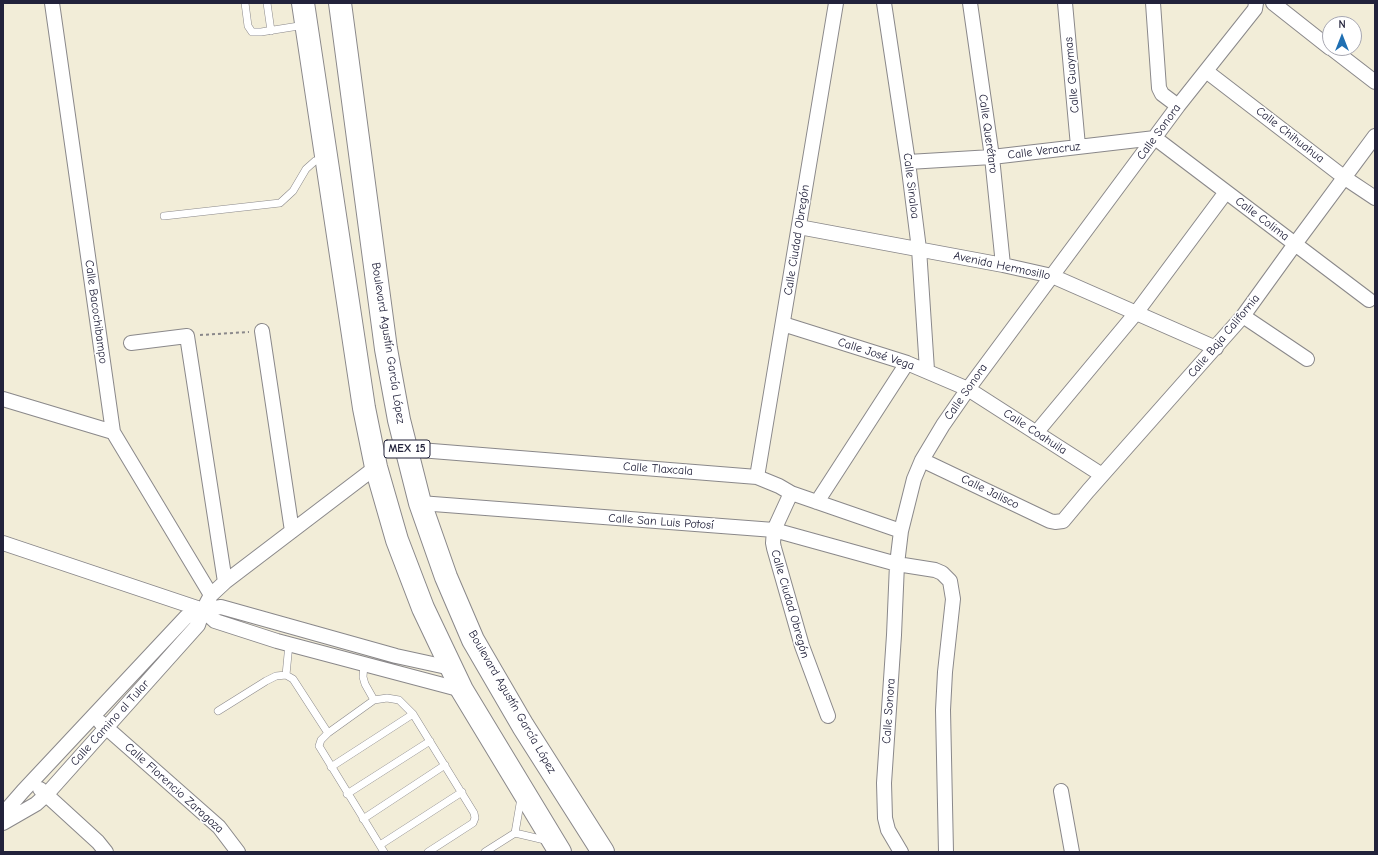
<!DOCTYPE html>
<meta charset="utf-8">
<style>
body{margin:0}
#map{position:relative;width:1378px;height:855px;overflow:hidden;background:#f2edd8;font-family:"Comic Neue",sans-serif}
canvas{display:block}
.frame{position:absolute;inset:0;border:4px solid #22223b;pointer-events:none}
.north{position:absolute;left:1322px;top:16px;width:40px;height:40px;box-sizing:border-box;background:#fff;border:1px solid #a7a7b1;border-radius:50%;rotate:0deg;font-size:11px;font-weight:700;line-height:16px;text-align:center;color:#22223b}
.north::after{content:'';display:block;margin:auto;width:14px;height:18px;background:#1f6fb2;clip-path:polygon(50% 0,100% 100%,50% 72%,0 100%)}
</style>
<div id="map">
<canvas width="1378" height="855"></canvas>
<div class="frame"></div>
<div class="north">N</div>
</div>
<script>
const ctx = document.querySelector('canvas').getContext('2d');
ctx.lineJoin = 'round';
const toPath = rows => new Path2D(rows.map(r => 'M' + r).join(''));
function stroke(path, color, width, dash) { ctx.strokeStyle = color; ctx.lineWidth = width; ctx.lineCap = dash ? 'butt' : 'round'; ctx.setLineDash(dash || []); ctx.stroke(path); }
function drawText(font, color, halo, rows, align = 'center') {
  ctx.font = font + ' "Comic Neue",sans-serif'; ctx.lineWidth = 3.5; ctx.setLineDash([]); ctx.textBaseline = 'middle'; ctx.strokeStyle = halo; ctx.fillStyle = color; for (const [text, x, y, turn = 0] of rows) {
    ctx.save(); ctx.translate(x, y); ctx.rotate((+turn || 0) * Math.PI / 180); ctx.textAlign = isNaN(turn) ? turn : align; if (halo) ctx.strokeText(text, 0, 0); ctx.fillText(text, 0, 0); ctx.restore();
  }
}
const path = toPath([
 [200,335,249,332]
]);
const lane = toPath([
 [245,3,248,26,252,32,261,32,305,25],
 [267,3,271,31],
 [164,216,280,203,293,191,306,169,315,161,324,159],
 [364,664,363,677,365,684,374,700,328,733,321,740,319,746,384,852],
 [286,675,289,644],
 [374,700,387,698,399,700,413,714,474,813,475,818,473,823,428,852],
 [218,711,266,681,276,676,286,675,293,679,328,733],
 [331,767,413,714],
 [347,794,430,741],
 [363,819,445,765],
 [515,833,521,798],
 [380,845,462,792],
 [485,852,515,833,549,841]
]);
const street = toPath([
 [52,3,113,432,211,595],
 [884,3,908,162,919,249,927,370],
 [970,3,992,157,1003,265],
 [1065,3,1078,146],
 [1153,3,1159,88,1162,94,1178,106],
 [1273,3,1330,48],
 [1331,48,1375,82],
 [1206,71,1345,178,1375,198],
 [908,162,992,157,1155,138,1369,300],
 [799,227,1003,265,1052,276,1216,348],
 [1243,316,1307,359],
 [783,324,907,363,968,389,1102,475],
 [262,331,292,531],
 [131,343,187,336,225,582],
 [3,399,113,432],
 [1036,433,1136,313,1226,192],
 [407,449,757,477,779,486,791,493,901,531],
 [922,460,1050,521,1055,522,1063,521,1088,491,1243,316,1295,244,1375,136],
 [757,477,836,3],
 [791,493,774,530,773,543,774,548,802,646,828,716],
 [817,502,907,363],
 [420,503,774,530,897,564,935,570,942,573,950,581,953,599,945,672,943,710,946,852],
 [3,543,203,610,215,621,277,641,462,690],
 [100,722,219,827,238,852],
 [40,789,98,842,106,852],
 [1061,791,1072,852],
 [3,814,23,791,186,617,203,610,221,607,396,656,451,668],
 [3,823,36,804,46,795,198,625,203,610,211,595,225,582,376,467],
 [901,852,888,830,885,818,884,783,894,635,897,564,901,531,914,479,922,460,943,425,968,389,1178,106,1255,9,1256,3]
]);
const primary = toPath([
 [303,3,364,408,376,467,397,540,423,608,462,690,560,852],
 [340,3,386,349,399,420,420,503,446,577,473,640,523,726,603,852]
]);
const shields = [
 [407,449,46]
];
const shieldNames = [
 ["MEX 15",407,449]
];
const streetNames = [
 ["Calle Guaymas",1072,75,-95],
 ["Calle Sonora",1159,132,-54],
 ["Calle Querétaro",988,134,82],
 ["Calle Chihuahua",1290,135,38],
 ["Calle Veracruz",1044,151,-7],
 ["Calle Sinaloa",911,186,83],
 ["Calle Colima",1262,219,37],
 ["Calle Ciudad Obregón",797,240,-81],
 ["Avenida Hermosillo",1002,266,12],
 ["Calle Bacochibampo",96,312,82],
 ["Calle Baja California",1224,336,-50],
 ["Boulevard Agustín García López",388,343,81],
 ["Calle José Vega",876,354,18],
 ["Calle Sonora",966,392,-55],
 ["Calle Coahuila",1035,432,33],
 ["Calle Tlaxcala",658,469,4],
 ["Calle Jalisco",990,492,26],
 ["Calle San Luis Potosí",661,522,4],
 ["Calle Ciudad Obregón",790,604,74],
 ["Boulevard Agustín García López",512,702,60],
 ["Calle Sonora",889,711,-86],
 ["Calle Camino al Tular",110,723,-48],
 ["Calle Florencio Zaragoza",174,788,42]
];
stroke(lane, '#8a888a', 8);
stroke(street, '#8a888a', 16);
stroke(primary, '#8a888a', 24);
stroke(path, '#8a888a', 2, [3, 3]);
stroke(lane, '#fff', 7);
stroke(street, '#fff', 14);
stroke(primary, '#fff', 22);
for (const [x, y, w] of shields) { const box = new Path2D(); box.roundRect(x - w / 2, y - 9, w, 18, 3); ctx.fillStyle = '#fff'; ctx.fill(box); stroke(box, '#22223b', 1); }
drawText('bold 11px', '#22223b', null, shieldNames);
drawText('12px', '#22223b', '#fff', streetNames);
</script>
